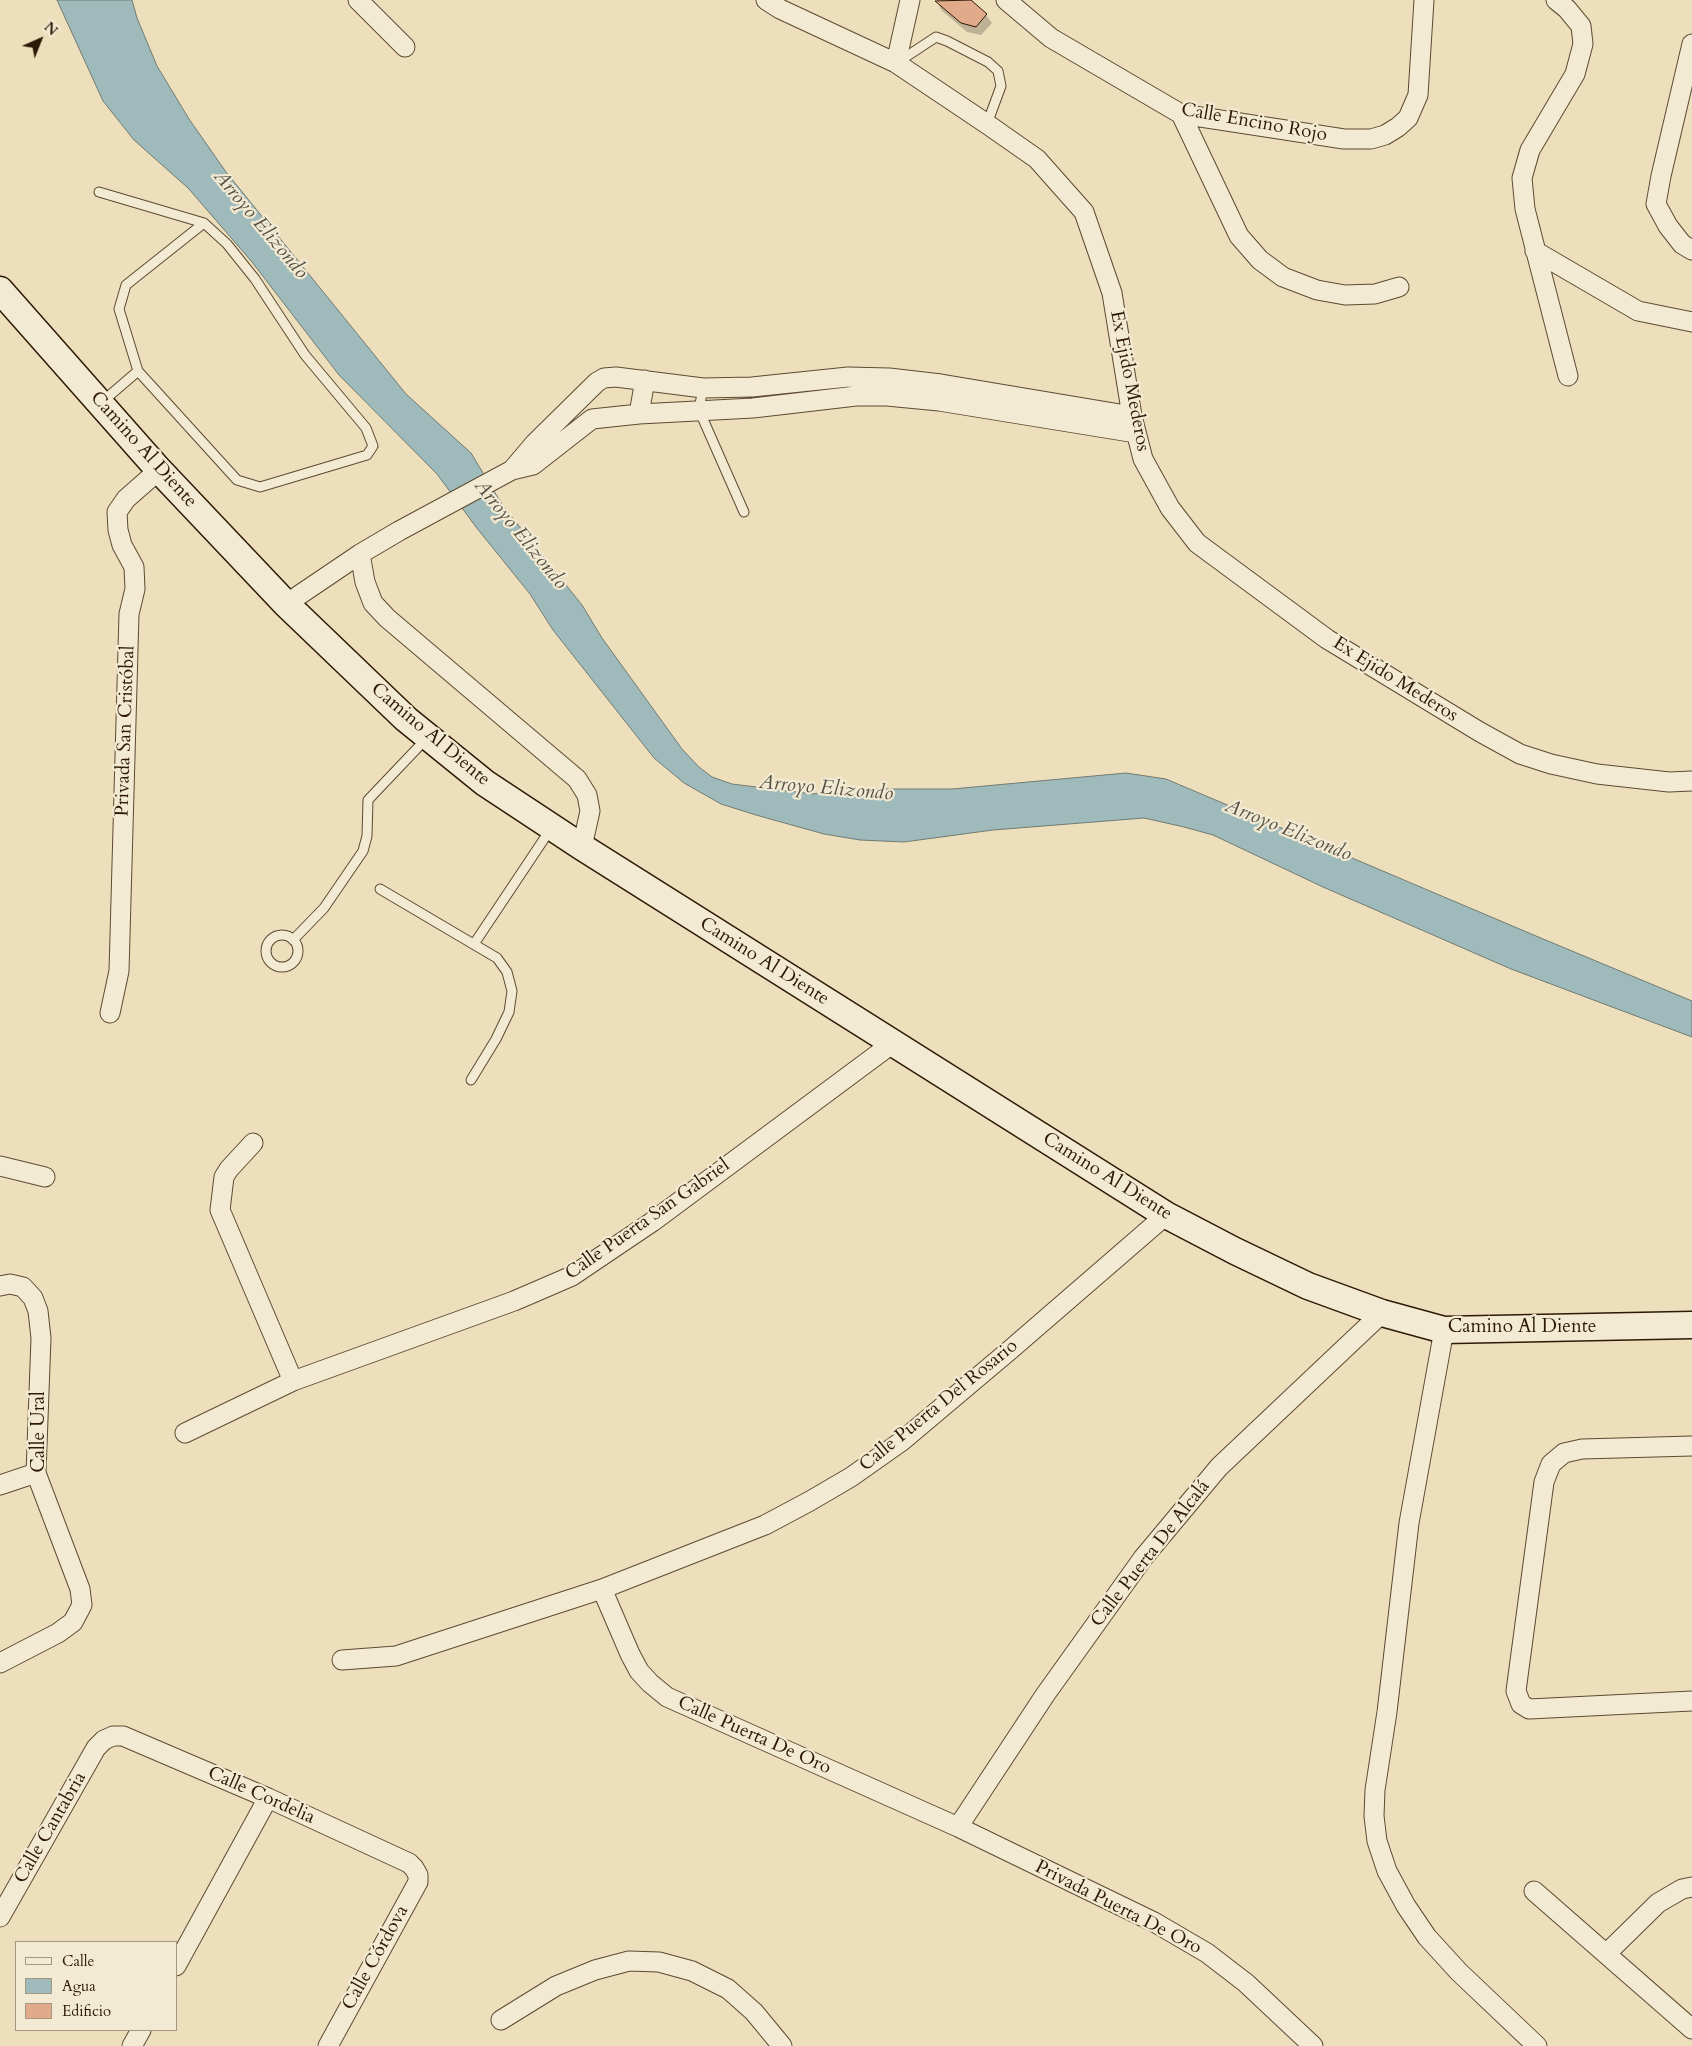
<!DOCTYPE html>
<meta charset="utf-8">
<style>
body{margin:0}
#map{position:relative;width:1692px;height:2046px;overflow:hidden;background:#eddfbb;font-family:Cardo,serif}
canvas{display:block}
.legend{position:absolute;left:15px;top:1941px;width:162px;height:90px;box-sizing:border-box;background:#f3ead3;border:1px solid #a49681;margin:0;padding:6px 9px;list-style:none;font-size:15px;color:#2d1905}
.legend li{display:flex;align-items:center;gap:10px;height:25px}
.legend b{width:25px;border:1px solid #a49681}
.north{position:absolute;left:15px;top:15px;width:50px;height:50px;-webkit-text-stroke:4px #f3ead3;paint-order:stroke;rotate:44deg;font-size:14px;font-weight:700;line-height:20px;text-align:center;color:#2d1905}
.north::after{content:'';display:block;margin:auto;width:18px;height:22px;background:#2d1905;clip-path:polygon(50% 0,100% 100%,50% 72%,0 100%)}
</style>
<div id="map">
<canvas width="1692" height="2046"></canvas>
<ul class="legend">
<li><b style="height:6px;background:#f3ead3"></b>Calle</li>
<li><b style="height:14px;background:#9ebabb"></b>Agua</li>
<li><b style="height:14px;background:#e1aa8b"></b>Edificio</li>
</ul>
<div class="north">N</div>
</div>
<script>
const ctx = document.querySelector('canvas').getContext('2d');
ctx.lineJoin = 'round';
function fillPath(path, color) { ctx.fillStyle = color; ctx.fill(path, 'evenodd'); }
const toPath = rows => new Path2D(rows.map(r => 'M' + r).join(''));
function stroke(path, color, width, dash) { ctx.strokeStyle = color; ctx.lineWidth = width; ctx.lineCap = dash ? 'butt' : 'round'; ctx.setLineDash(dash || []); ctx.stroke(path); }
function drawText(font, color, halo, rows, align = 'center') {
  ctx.font = font + ' Cardo,serif'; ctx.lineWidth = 4.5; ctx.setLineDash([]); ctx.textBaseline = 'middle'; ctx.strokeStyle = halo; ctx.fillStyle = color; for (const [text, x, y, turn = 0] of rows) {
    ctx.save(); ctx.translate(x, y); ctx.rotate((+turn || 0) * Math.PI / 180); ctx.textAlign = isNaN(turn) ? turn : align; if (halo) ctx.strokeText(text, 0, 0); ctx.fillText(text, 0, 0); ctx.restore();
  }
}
const water = toPath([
 [57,0,132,0,137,18,157,66,189,119,226,172,406,394,471,453,503,506,582,605,602,638,682,749,699,767,712,777,732,784,813,794,843,789,952,789,1126,773,1166,779,1536,936,1692,1001,1692,1037,1511,969,1323,887,1213,835,1184,827,1144,818,993,830,904,842,860,840,824,834,756,815,721,804,684,783,654,758,553,630,530,594,476,527,437,474,339,375,252,262,188,188,134,140,103,101,57,0]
]);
const shadow = toPath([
 [937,0,970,0,986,15,992,23,981,35,967,32,941,10]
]);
const building = toPath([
 [971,0,987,14,976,27,961,23,935,1,971,0]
]);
const lane = toPath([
 [898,62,936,37,947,41,988,62,998,71,1001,86,987,124],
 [99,192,204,223,227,244,255,279,305,355,366,428,373,446,367,455,260,487,237,480,138,371,102,402],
 [138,371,119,309,126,285,204,223],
 [703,388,699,410,744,512],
 [380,889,497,958,507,972,512,991,509,1012,496,1039,471,1080],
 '266 951a16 16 0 1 1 32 0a16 16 0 1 1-32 0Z',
 [293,940,324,908,363,851,367,836,368,800,426,739],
 [474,944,550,830]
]);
const street = toPath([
 [358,0,405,47],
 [766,0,780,9,896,63,987,124,1037,159,1084,212,1112,293,1132,416,1143,459,1170,508,1197,543,1327,639,1480,732,1520,754,1551,764,1597,774,1669,782,1692,781],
 [1006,0,1051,38,1181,114,1344,139,1371,139,1385,135,1398,127,1408,118,1418,95,1424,0],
 [1556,0,1567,9,1581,26,1583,44,1575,74,1530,150,1522,178,1525,209,1568,376],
 [1692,44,1661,176,1656,204,1668,226,1682,244,1692,250],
 [896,63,910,0],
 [1181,114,1239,236,1260,260,1283,277,1317,290,1345,295,1375,294,1399,287],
 [1535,251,1638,311,1692,322],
 [639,414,645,380],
 [512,470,535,443,597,382,604,378,616,377,703,388,752,387,848,377,889,378,941,384,1132,416],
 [360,554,365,582,373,603,387,618,577,779,587,795,590,811,582,847],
 [286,604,360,554,399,531,512,470,533,465,592,419,639,414,753,408,856,396,887,396,939,401,1136,433],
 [110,1013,119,971,129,614,135,589,134,567,122,545,118,530,117,512,126,499,159,470],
 [253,1143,229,1169,224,1177,220,1210,293,1381],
 [0,1166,45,1177],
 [0,1286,10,1284,23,1287,33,1298,38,1311,41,1338,36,1473,80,1589,82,1605,73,1622,58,1633,0,1663],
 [1444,1330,1409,1523,1387,1712,1375,1790,1374,1816,1377,1841,1387,1871,1406,1906,1427,1937,1459,1972,1537,2046],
 [185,1433,293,1381,514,1301,572,1276,652,1222,893,1043],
 [1692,1446,1582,1449,1564,1453,1551,1464,1544,1482,1516,1691,1521,1704,1529,1709,1692,1701],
 [0,1485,36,1473],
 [602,1589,630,1654,639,1671,650,1683,667,1697,958,1827,1154,1922,1207,1953,1246,1983,1313,2046],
 [342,1660,396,1656,602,1589,765,1525,810,1501,851,1477,902,1441,1010,1350,1166,1215],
 [958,1827,1045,1695,1143,1558,1219,1467,1382,1313],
 [1534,1891,1692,2029],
 [0,1917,96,1748,104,1740,113,1736,123,1736,268,1798,409,1863,414,1868,418,1875,418,1882,328,2046],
 [1607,1953,1658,1903,1682,1889,1692,1887],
 [176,1966,268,1798],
 [501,2020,556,1986,595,1970,629,1961,659,1962,692,1971,728,1989,754,2012,782,2046],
 [132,2046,141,2030]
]);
const secondary = toPath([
 [0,290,159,470,286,604,406,719,485,783,582,847,1166,1215,1235,1251,1308,1286,1382,1313,1444,1330,1692,1325]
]);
const streetNames = [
 ["Calle Encino Rojo",1254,123,10],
 ["Ex Ejido Mederos",1129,381,79],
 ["Camino Al Diente",143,450,48],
 ["Ex Ejido Mederos",1395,680,32],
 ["Privada San Cristóbal",126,731,-88],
 ["Camino Al Diente",430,735,40],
 ["Camino Al Diente",764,962,32],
 ["Camino Al Diente",1107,1177,32],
 ["Calle Puerta San Gabriel",648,1220,-35],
 ["Camino Al Diente",1522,1328],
 ["Calle Puerta Del Rosario",939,1406,-39],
 ["Calle Ural",40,1432,-90],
 ["Calle Puerta De Alcalá",1151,1554,-52],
 ["Calle Puerta De Oro",754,1736,24],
 ["Calle Cordelia",261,1796,24],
 ["Calle Cantabria",51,1828,-60],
 ["Privada Puerta De Oro",1118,1908,27],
 ["Calle Córdova",376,1958,-61]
];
const waterNames = [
 ["Arroyo Elizondo",260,225,50],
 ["Arroyo Elizondo",520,535,51],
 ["Arroyo Elizondo",826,789,5],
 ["Arroyo Elizondo",1288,831,22]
];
fillPath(water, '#9ebabb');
stroke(water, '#717a72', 1);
fillPath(shadow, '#0003');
fillPath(building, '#e1aa8b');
stroke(building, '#2d1905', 1);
stroke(lane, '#5d4a32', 11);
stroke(street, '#5d4a32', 21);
stroke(secondary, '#2d1905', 29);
stroke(lane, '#f3ead3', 9);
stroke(street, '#f3ead3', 19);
stroke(secondary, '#f3ead3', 26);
drawText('19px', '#2d1905', '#f3ead3', streetNames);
drawText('italic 20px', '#555145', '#f3ead3', waterNames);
</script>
